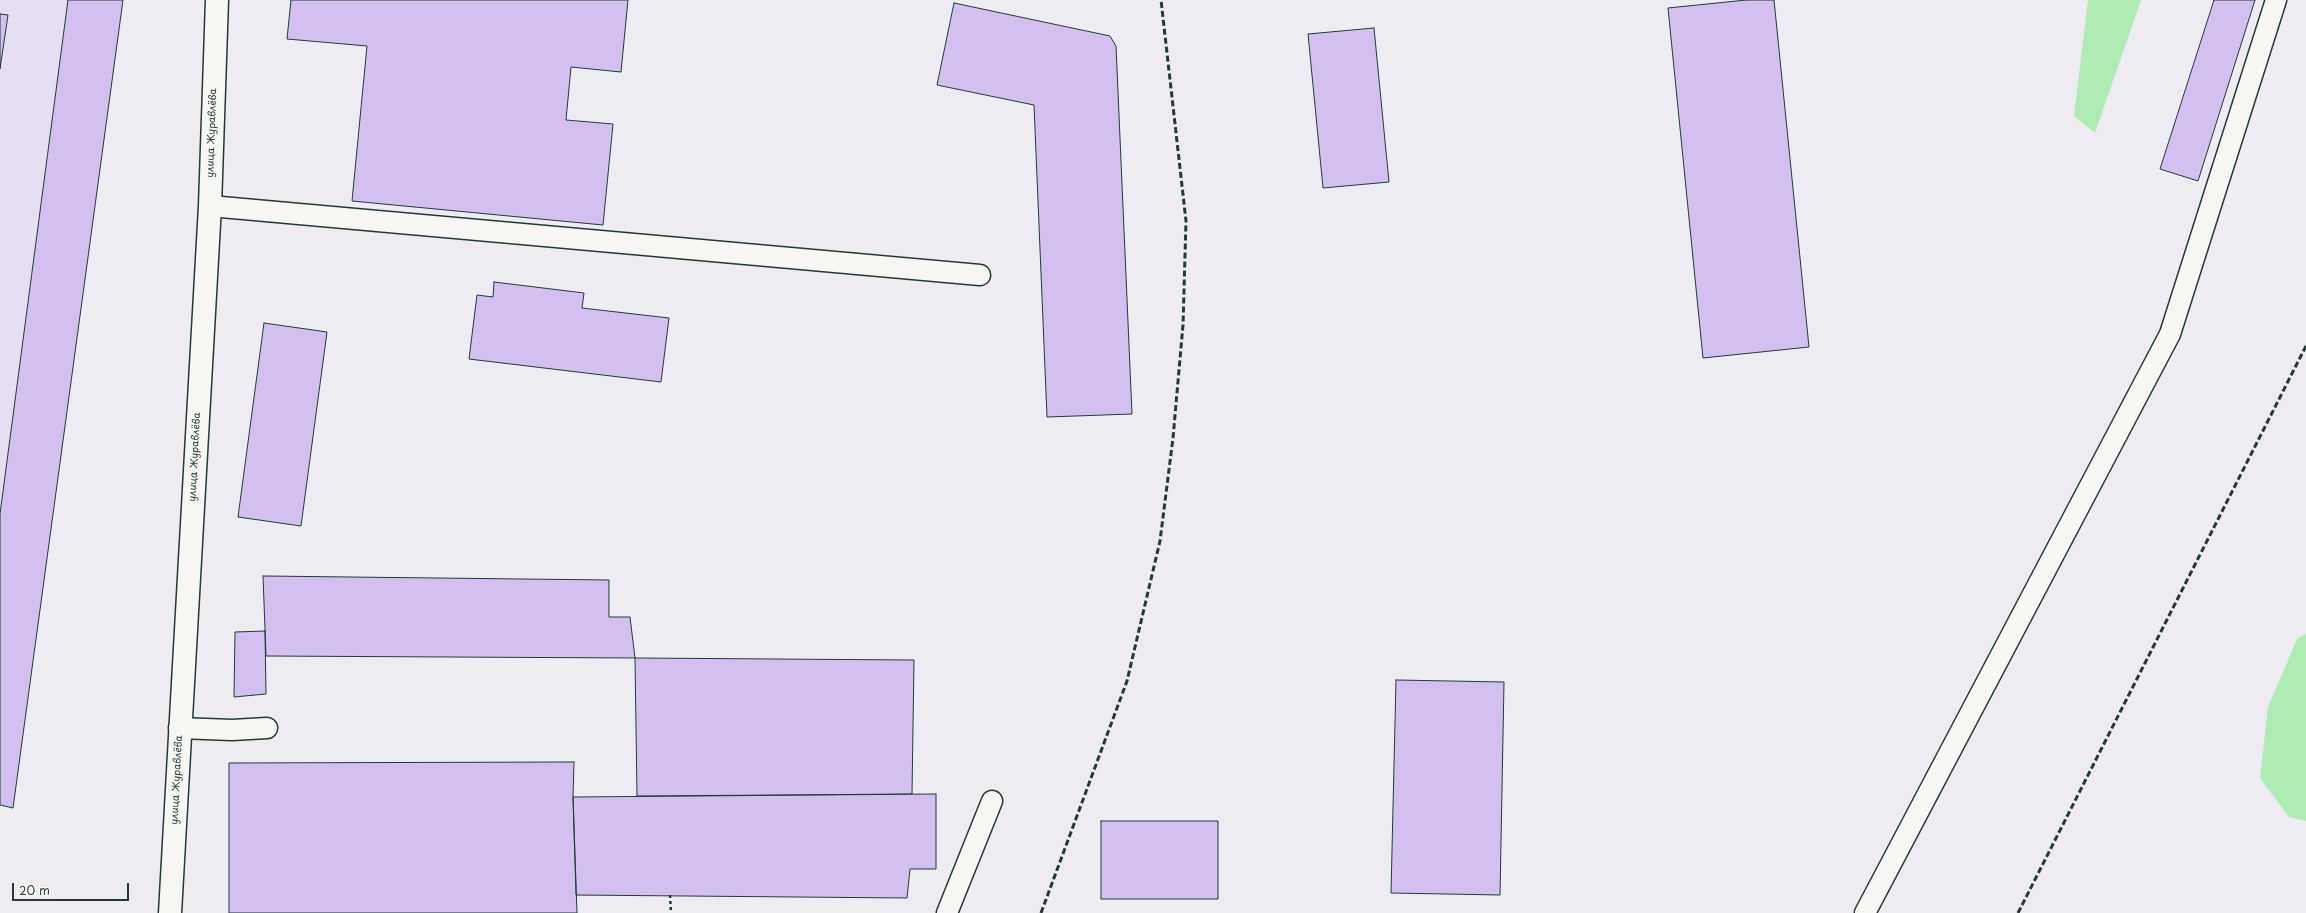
<!DOCTYPE html>
<meta charset="utf-8">
<style>
body{margin:0}
#map{position:relative;width:2306px;height:913px;overflow:hidden;background:#efebf2;font-family:"Playpen Sans",sans-serif}
canvas{display:block}
.scale{position:absolute;left:12px;top:883px;width:117px;height:18px;box-sizing:border-box;border:2px solid #1f3d34;border-top:0;padding-left:5px;font-size:12px;line-height:14px;white-space:nowrap;color:#1f3d34;-webkit-text-stroke:3px #f6f6f2;paint-order:stroke}
</style>
<div id="map">
<canvas width="2306" height="913"></canvas>
<div class="scale">20 m</div>
</div>
<script>
const ctx = document.querySelector('canvas').getContext('2d');
ctx.lineJoin = 'round';
function fillPath(path, color) { ctx.fillStyle = color; ctx.fill(path, 'evenodd'); }
const toPath = rows => new Path2D(rows.map(r => 'M' + r).join(''));
function stroke(path, color, width, dash) { ctx.strokeStyle = color; ctx.lineWidth = width; ctx.lineCap = dash ? 'butt' : 'round'; ctx.setLineDash(dash || []); ctx.stroke(path); }
function drawText(font, color, halo, rows, align = 'center') {
  ctx.font = font + ' "Playpen Sans",sans-serif'; ctx.lineWidth = 3.5; ctx.setLineDash([]); ctx.textBaseline = 'middle'; ctx.strokeStyle = halo; ctx.fillStyle = color; for (const [text, x, y, turn = 0] of rows) {
    ctx.save(); ctx.translate(x, y); ctx.rotate((+turn || 0) * Math.PI / 180); ctx.textAlign = isNaN(turn) ? turn : align; if (halo) ctx.strokeText(text, 0, 0); ctx.fillText(text, 0, 0); ctx.restore();
  }
}
const built = toPath([
 [0,0,123,0,13,808,0,805]
]);
const green = toPath([
 [2088,0,2141,0,2095,133,2074,116],
 [2306,634,2306,821,2289,817,2260,778,2268,707,2297,639]
]);
const building = toPath([
 [68,0,123,0,13,808,0,805,0,514,68,0],
 [291,0,628,0,621,72,571,67,566,120,613,124,603,225,352,201,367,46,287,39,291,0],
 [1746,0,1774,0,1809,347,1703,358,1668,8,1746,0],
 [2214,0,2255,0,2198,181,2160,169,2214,0],
 [954,3,1110,36,1116,46,1132,414,1047,417,1034,105,937,85,954,3],
 [0,14,8,15,0,69,0,14],
 [1374,28,1389,182,1323,188,1308,34,1374,28],
 [494,282,584,293,582,308,669,318,661,382,469,359,477,295,493,297,494,282],
 [264,323,327,332,301,526,238,517,264,323],
 [263,576,609,580,609,617,630,617,635,658,266,656,263,576],
 [265,631,266,694,234,697,235,632,265,631],
 [635,658,914,660,912,794,637,796,635,658],
 [1396,680,1504,682,1500,895,1391,893,1396,680],
 [574,762,573,797,577,913,229,913,229,763,574,762],
 [936,794,936,869,910,869,907,898,576,895,573,797,936,794],
 [1101,821,1218,821,1218,899,1101,899,1101,821]
]);
const path = toPath([
 [670,895,671,913]
]);
const service = toPath([
 [210,206,980,275],
 [179,728,232,730,267,728],
 [947,913,992,801],
 [1865,913,2170,334,2276,0]
]);
const minor = toPath([
 [170,913,210,206,217,0]
]);
const rail = toPath([
 [1041,913,1127,681,1160,541,1173,438,1183,325,1186,221,1161,0],
 [2018,913,2306,346]
]);
const streetNames = [
 ["улица Журавлёва",212,133,-88],
 ["улица Журавлёва",195,457,-87],
 ["улица Журавлёва",177,780,-87]
];
fillPath(built, '#e7def1');
fillPath(green, '#aeecb3');
fillPath(building, '#d3c0f0');
stroke(building, '#1f3d34', 1);
stroke(service, '#1f3d34', 23);
stroke(minor, '#1f3d34', 25);
stroke(path, '#1f3d34', 2.5, [3, 3]);
stroke(service, '#f6f6f2', 20);
stroke(minor, '#f6f6f2', 22);
stroke(rail, '#1f3d34', 3, [6, 3]);
drawText('10px', '#1f3d34', '#f6f6f2', streetNames);
</script>
